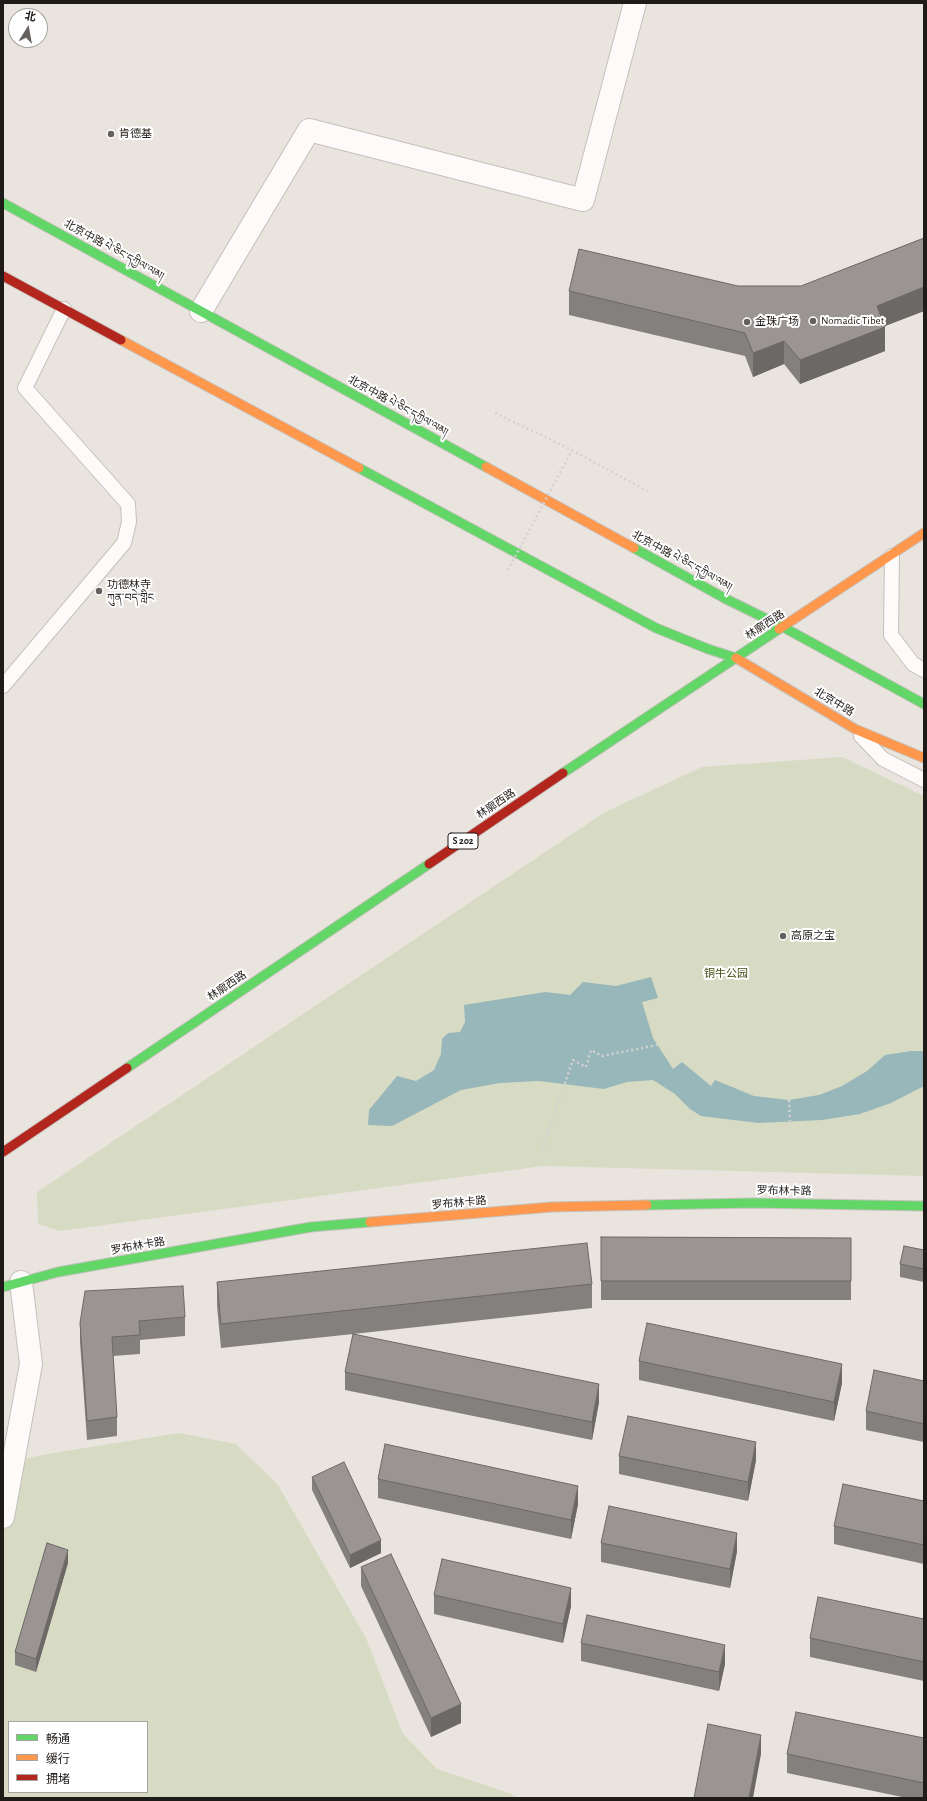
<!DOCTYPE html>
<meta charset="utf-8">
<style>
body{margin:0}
#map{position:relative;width:927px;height:1801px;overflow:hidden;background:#eae4df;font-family:"Alegreya Sans","Noto Sans SC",sans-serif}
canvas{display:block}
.frame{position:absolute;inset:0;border:4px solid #1f1b18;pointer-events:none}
.legend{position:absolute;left:8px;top:1721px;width:140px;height:72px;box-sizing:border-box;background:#fff;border:1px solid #a5a4a3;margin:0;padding:5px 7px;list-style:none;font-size:12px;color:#1f1b18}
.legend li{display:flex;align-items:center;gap:8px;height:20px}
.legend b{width:20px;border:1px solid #a5a4a3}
.north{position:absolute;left:8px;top:8px;width:40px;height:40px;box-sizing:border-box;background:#fff;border:1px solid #a5a4a3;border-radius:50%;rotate:11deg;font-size:11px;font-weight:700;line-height:16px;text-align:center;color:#1f1b18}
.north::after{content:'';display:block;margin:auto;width:14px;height:18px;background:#66615e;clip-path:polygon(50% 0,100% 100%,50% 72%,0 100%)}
</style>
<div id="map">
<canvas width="927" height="1801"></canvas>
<div class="frame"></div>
<ul class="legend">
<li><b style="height:5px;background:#63d668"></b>畅通</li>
<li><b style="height:5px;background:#ff974d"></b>缓行</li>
<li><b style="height:5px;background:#b3261e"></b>拥堵</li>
</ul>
<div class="north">北</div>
</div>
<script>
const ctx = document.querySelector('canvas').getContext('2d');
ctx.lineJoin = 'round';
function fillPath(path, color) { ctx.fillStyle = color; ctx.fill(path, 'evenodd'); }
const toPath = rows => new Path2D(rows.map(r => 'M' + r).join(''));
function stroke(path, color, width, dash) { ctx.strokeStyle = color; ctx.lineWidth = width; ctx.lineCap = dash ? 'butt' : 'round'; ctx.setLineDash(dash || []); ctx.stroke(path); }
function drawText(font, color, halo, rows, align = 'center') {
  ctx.font = font + ' "Alegreya Sans","Noto Sans SC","Noto Serif Tibetan",sans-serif'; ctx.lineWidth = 4; ctx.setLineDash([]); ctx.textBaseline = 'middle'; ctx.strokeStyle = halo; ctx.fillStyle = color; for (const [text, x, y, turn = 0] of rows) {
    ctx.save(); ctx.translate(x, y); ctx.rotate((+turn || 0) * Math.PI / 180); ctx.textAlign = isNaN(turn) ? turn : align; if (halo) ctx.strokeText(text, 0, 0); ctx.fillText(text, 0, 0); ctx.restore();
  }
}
const green = toPath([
 [842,757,924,796,924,1176,543,1166,60,1231,38,1224,37,1192,605,812,702,767],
 [179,1433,236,1444,278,1485,366,1638,403,1734,437,1769,509,1793,519,1798,3,1798,3,1463,53,1453],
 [9,1722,147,1722,147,1792,9,1792]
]);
const water = toPath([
 [651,977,658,998,642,1002,653,1038,673,1069,682,1062,711,1086,715,1080,754,1096,789,1100,819,1095,842,1086,867,1071,885,1055,911,1051,924,1051,924,1086,891,1103,860,1114,822,1120,758,1123,701,1116,690,1109,675,1094,653,1080,627,1082,604,1089,539,1081,500,1083,461,1090,392,1126,368,1125,369,1110,397,1076,416,1081,434,1070,441,1054,442,1039,448,1033,460,1032,465,1022,464,1005,545,992,570,995,583,982,616,986]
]);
const path = toPath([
 [495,413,572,450,647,491],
 [789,1100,790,1121],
 [542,1150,573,1060,586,1067,591,1050,602,1056,657,1045]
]);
const lane = toPath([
 [892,556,891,635,913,664,924,670],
 [3,686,124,543,129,522,128,504,25,388,64,309],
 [861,736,883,759,924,780]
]);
const street = toPath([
 [201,311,309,130,583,200,635,3],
 [3,1517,31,1364,21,1282]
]);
const fast = toPath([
 [3,203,486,467],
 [359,468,656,628,708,649,736,658],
 [634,548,726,599,783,627],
 [783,627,924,704],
 [563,773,779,629],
 [127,1068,429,864],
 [647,1205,753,1203,924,1206],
 [3,1287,58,1272,311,1227,370,1222]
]);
const slow = toPath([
 [121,340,359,468],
 [486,467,634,548],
 [779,629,924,533],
 [736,658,855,729,924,758],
 [370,1222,552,1207,647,1205]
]);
const jam = toPath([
 [3,276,121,340],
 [429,864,563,773],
 [3,1152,127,1068]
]);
const pathBridge = toPath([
 [508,570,572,450]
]);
const wall = toPath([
 [924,238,924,311,885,326,885,351,800,384,784,364,753,377,745,356,569,315,569,291,738,286,801,286],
 [601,1237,851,1238,851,1300,601,1300],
 [924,1250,924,1282,900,1277,900,1264],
 [217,1282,592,1284,592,1308,353,1334,599,1402,592,1440,345,1390,345,1372,353,1334,221,1348,217,1306],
 [185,1317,185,1336,140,1340,140,1354,113,1356,117,1417,117,1436,87,1440,80,1342,80,1323],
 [639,1361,842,1383,834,1421,639,1380],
 [924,1381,924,1442,866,1430,866,1411],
 [619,1456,756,1460,748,1501,619,1474],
 [312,1477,381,1553,350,1568,312,1490],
 [378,1479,578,1504,571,1539,378,1498],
 [924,1501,924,1564,834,1544,834,1526],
 [601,1543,737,1551,730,1588,601,1562],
 [68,1563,36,1672,15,1665,15,1652],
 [361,1567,461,1723,431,1737,361,1586],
 [434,1595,571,1606,563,1643,434,1614],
 [924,1619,924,1681,810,1657,810,1638],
 [581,1643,725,1664,719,1691,581,1661],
 [924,1738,924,1798,907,1798,787,1773,787,1754]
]);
const shadedWall = toPath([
 [924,287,924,311,877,329,877,306],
 [885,327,885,351,800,384,800,360],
 [784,341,784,364,753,377,753,353],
 [842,1364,842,1383,834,1421,834,1402],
 [599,1384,599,1402,592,1440,592,1422],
 [756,1442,756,1460,748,1501,748,1482],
 [578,1486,578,1504,571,1539,571,1520],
 [737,1533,737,1551,730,1588,730,1569],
 [381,1540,381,1553,350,1568,350,1555],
 [68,1550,68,1563,36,1672,36,1659],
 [571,1588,571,1606,563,1643,563,1624],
 [725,1645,725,1664,719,1691,719,1672],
 [461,1704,461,1723,431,1737,431,1718],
 [761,1735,761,1754,753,1798,749,1798]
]);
const building = toPath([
 [924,238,924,287,877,306,885,327,800,360,784,341,753,353,745,333,569,291,579,249,738,286,801,286,924,238],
 [601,1237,851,1238,851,1281,601,1281,601,1237],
 [587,1243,592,1284,221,1324,217,1282,587,1243],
 [904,1246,924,1250,924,1269,900,1264,904,1246],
 [183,1286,185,1317,139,1321,140,1335,112,1337,117,1417,87,1421,80,1323,85,1291,183,1286],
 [647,1323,842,1364,834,1402,639,1361,647,1323],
 [353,1334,599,1384,592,1422,345,1372,353,1334],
 [874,1370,924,1381,924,1424,866,1411,874,1370],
 [628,1416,756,1442,748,1482,619,1456,628,1416],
 [385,1444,578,1486,571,1520,378,1479,385,1444],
 [344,1462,381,1540,350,1555,312,1477,344,1462],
 [843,1484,924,1501,924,1545,834,1526,843,1484],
 [609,1506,737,1533,730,1569,601,1543,609,1506],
 [47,1543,68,1550,36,1659,15,1652,47,1543],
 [391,1554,461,1704,431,1718,361,1567,391,1554],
 [442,1559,571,1588,563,1624,434,1595,442,1559],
 [818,1597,924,1619,924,1662,810,1638,818,1597],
 [587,1615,725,1645,719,1672,581,1643,587,1615],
 [796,1712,924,1738,924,1783,787,1754,796,1712],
 [708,1724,761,1735,749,1798,694,1798,708,1724]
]);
const markers = [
 [111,134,4,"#66615e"],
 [813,321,4,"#66615e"],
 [747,322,4,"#66615e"],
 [99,591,4,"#66615e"],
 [783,936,4,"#66615e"]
];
const shields = [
 [463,841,30]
];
const shieldNames = [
 ["S 202",463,841]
];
const poiNames = [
 ["肯德基",119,134],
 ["Nomadic Tibet",821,321],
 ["金珠广场",755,322],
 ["功德林寺",107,585],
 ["ཀུན་བདེ་གླིང",107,598],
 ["高原之宝",791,936]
];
const streetNames = [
 ["北京中路 པེ་ཅིང་དཀྱིལ་ལམ།",114,250,29],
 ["北京中路 པེ་ཅིང་དཀྱིལ་ལམ།",398,406,29],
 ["北京中路 པེ་ཅིང་དཀྱིལ་ལམ།",682,561,29],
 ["林廓西路",765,625,-33],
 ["北京中路",834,702,31],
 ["林廓西路",496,804,-34],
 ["林廓西路",227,986,-34],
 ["罗布林卡路",784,1191,1],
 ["罗布林卡路",459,1203,-5],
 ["罗布林卡路",138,1246,-10]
];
const parkNames = [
 ["铜牛公园",726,974]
];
fillPath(green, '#d8dbc4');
fillPath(water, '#97b7bb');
stroke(lane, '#c5c0bc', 16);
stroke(street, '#c5c0bc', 24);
stroke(fast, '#c5c0bc', 11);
stroke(slow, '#c5c0bc', 11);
stroke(jam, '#c5c0bc', 11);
stroke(path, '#d4d2d1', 2.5, [2, 3]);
stroke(lane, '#fcfbfa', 14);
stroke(street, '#fcfbfa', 22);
stroke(fast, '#63d668', 9);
stroke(slow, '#ff974d', 9);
stroke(jam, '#b3261e', 9);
stroke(pathBridge, '#d4d2d1', 2.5, [2, 3]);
fillPath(wall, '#84807e');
fillPath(shadedWall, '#6c6866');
fillPath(building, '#9a9592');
stroke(building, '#6c6866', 1);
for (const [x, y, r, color] of markers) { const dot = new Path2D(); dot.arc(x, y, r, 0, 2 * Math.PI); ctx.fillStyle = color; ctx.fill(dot); stroke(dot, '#fff', 1.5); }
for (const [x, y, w] of shields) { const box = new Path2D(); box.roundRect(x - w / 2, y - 8, w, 16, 3); ctx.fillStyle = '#fff'; ctx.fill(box); stroke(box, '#1f1b18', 1); }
drawText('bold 10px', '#1f1b18', null, shieldNames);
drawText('11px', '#1f1b18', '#fff', poiNames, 'left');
drawText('11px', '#1f1b18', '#fff', streetNames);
drawText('11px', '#404c10', '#fff', parkNames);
</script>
